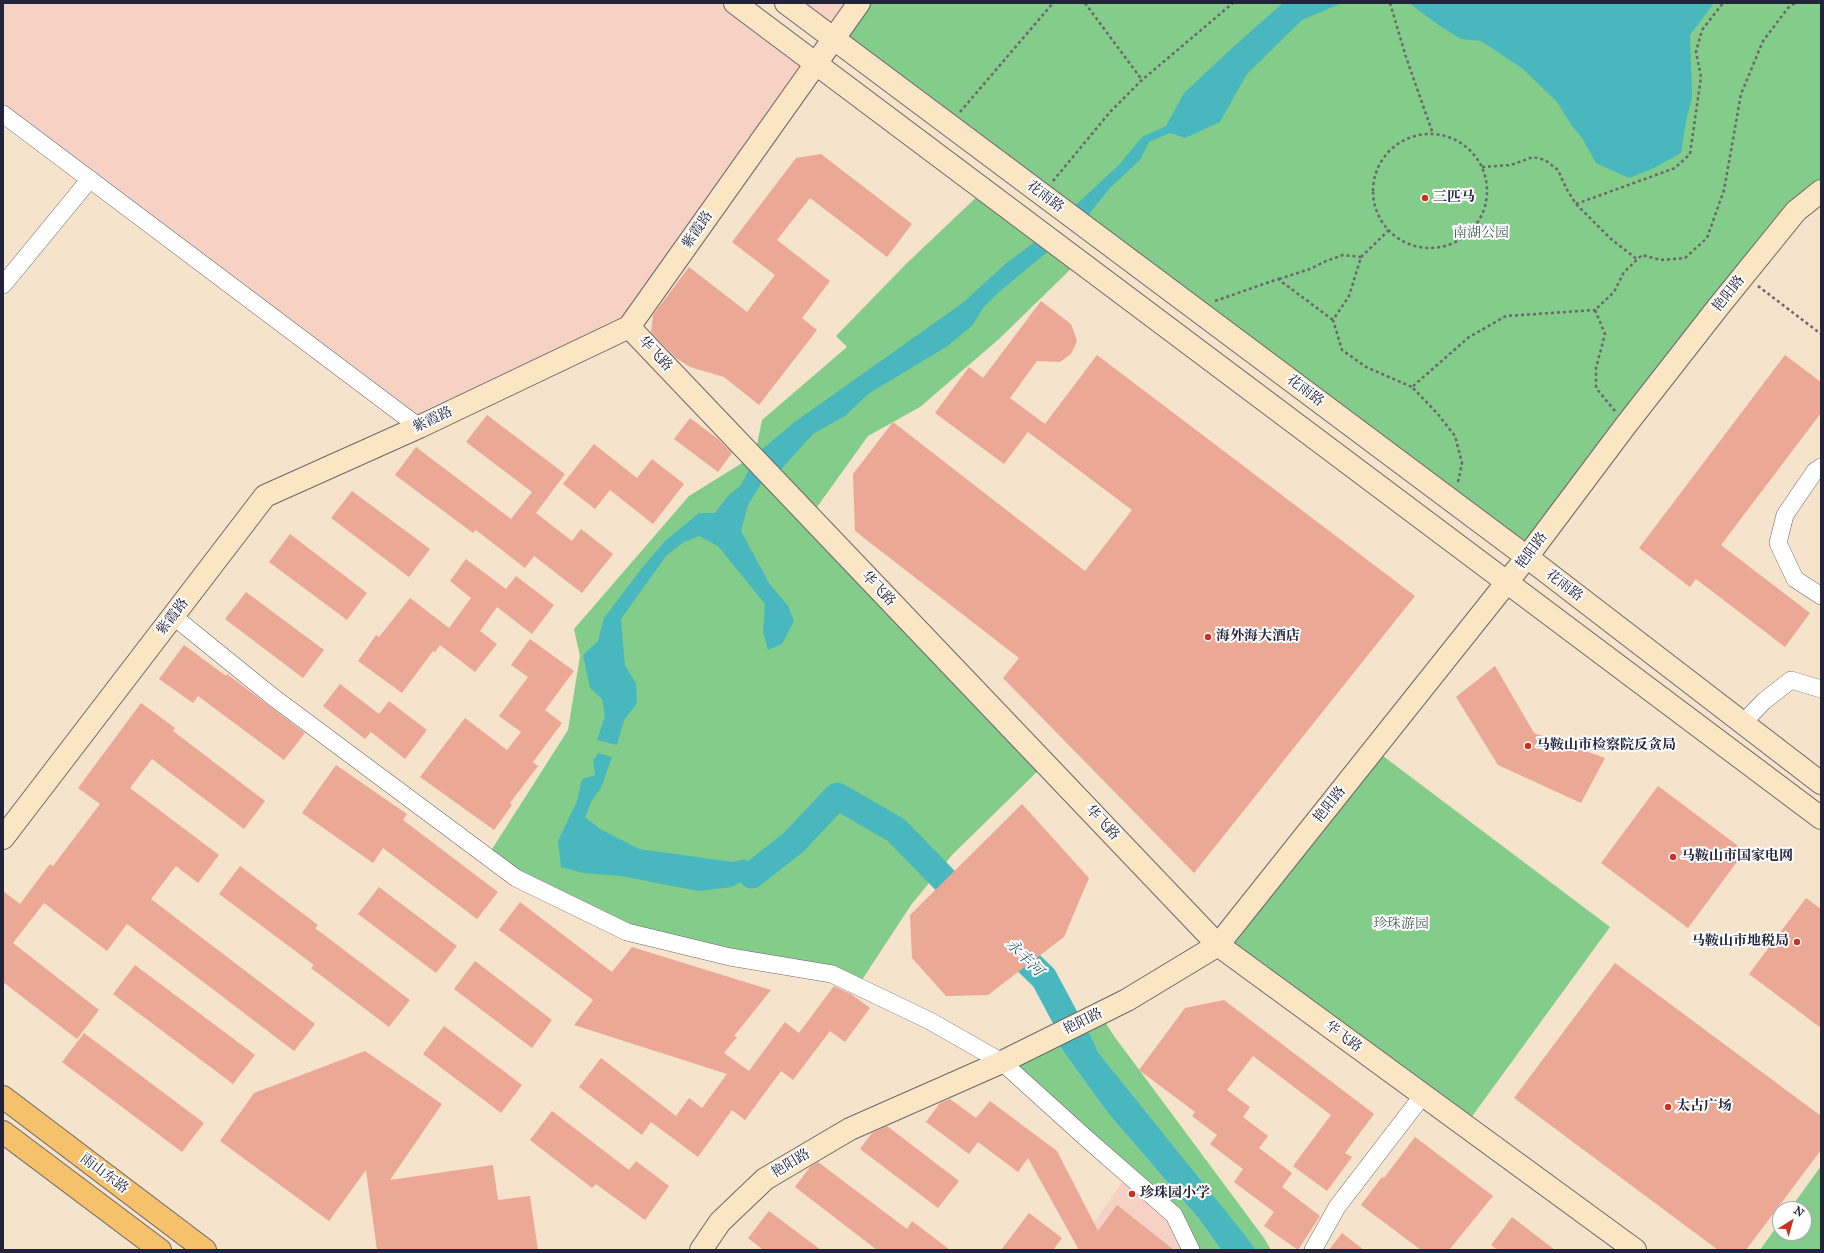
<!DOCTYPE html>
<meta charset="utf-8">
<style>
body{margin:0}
#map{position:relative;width:1824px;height:1253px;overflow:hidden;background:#f6e3cb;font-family:"IM FELL Great Primer",serif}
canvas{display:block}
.frame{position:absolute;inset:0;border:4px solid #22223b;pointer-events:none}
.north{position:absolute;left:1772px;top:1201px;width:40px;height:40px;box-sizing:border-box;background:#fff;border:1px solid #a7a7b1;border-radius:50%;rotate:37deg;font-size:11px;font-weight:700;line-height:16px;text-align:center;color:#22223b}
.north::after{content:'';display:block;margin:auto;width:14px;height:18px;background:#c8321e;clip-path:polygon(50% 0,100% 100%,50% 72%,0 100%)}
</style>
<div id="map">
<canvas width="1824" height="1253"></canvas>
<div class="frame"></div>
<div class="north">N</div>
</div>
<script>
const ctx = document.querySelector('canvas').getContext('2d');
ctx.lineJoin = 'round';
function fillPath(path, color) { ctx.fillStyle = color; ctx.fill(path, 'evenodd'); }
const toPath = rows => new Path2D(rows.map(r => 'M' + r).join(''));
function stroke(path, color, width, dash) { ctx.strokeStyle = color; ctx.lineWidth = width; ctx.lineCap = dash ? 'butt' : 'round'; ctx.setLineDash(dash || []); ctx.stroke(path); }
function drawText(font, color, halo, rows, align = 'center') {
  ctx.font = font + ' "IM FELL Great Primer","Noto Serif SC",serif'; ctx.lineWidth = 4; ctx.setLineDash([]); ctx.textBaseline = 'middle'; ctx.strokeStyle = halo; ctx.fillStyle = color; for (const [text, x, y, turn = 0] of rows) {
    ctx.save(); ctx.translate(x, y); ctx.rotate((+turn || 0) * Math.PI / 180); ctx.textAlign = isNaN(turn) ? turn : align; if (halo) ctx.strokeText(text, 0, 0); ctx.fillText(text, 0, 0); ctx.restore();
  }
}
const built = toPath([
 [3,3,734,3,815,64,629,327,419,427,3,114],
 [786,3,859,3,833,38],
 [1128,1174,1174,1215,1191,1250,1075,1250]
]);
const green = toPath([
 [859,3,1821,3,1821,194,1527,557,833,38],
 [984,190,1079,261,999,339,920,407,868,436,817,507,777,478,1045,764,952,855,911,905,858,986,627,932,487,857,568,730,580,656,574,629,689,496,755,455,762,420,847,347,836,336,907,263],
 [1375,750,1610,927,1465,1126,1218,945],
 [1100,1014,1114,1036,1264,1238,1271,1250,1256,1250,1077,1026],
 [1053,1037,1107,1112,1199,1219,1221,1250,1191,1250,1174,1214,1002,1062],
 [1821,1166,1821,1250,1760,1250,1780,1222,1780,1233,1804,1233,1804,1209,1790,1209]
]);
const water = toPath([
 [1283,3,1342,3,1302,20,1247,74,1220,122,1185,138,1170,133,1149,142,1140,160,1110,188,1081,224,1067,213,1119,165,1142,137,1166,126,1184,93,1231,49],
 [1409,3,1714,3,1690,35,1692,97,1686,121,1681,153,1654,168,1629,178,1596,163,1582,138,1572,126,1557,102,1523,69,1481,41,1461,39,1437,24],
 [1044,235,1057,244,999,292,983,308,972,326,946,347,868,394,845,416,813,434,775,476,755,455,796,421,964,302,1004,265],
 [752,464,765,477,748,505,741,531,769,583,788,606,794,621,782,644,768,650,763,632,765,604,718,546,699,536,684,542,666,556,621,619,625,666,636,683,637,703,624,720,617,745,597,740,605,716,602,699,590,688,583,655,598,641,604,618,642,568,665,541,699,513,715,513,728,496,741,485],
 [598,753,612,757,601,788,592,800,585,817,600,829,639,849,733,862,746,859,752,875,732,887,698,891,621,876,583,873,561,867,558,841,577,801,582,779,595,775,593,761],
 [1077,1026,1244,1234,1256,1250,1221,1250,1199,1219,1107,1112,1053,1037]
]);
const river = toPath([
 [752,875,794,842,837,796,896,830,971,907],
 [1003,938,1044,978,1083,1051]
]);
const building = toPath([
 [821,154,912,224,887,257,810,198,777,240,830,281,802,318,817,330,759,405,724,377,690,367,676,358,651,332,653,315,689,267,747,312,775,275,732,242,796,158],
 [1041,301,1071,324,1077,341,1071,354,1060,362,1037,361,1010,398,1045,424,1097,355,1415,596,1194,873,1003,678,1019,658,855,531,853,474,893,422,1085,571,1132,510,1028,432,1004,464,935,413,969,367,983,378],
 [1785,355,1821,382,1821,413,1721,545,1810,613,1785,647,1696,579,1690,587,1639,548],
 [487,415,565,474,536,513,572,541,581,529,613,554,582,593,534,556,525,568,476,530,473,533,395,475,416,447,511,519,532,492,466,442],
 [690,418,718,439,732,453,718,472,674,439],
 [594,444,637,478,652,459,684,484,653,524,610,490,595,509,563,484],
 [352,491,430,549,409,577,331,518],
 [290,534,367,593,347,620,269,562],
 [466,559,506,589,516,576,554,605,532,634,497,607,480,631,497,644,475,672,440,645,435,652,433,651,402,693,358,661,376,635,379,637,410,598,449,628,471,598,450,581],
 [246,592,324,650,303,678,225,619],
 [530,639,574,671,545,710,562,723,533,762,538,766,510,803,512,805,494,830,420,777,465,718,507,750,521,732,499,716,528,677,511,665],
 [184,645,226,676,227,674,305,733,284,760,198,696,193,703,159,679],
 [1495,666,1534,733,1605,758,1581,803,1498,765,1456,697],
 [340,684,379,714,389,701,427,730,405,759,371,732,365,739,323,706],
 [141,703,175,728,173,731,265,801,244,829,152,759,130,788,219,855,198,883,176,866,151,899,315,1024,294,1051,127,924,107,951,44,903,13,943,99,1010,77,1039,3,982,3,891,20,904,50,864,53,866,100,804,78,788],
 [336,765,407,814,403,820,498,892,477,919,383,848,373,863,302,813],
 [1658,786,1745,851,1688,928,1601,863],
 [1022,804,1089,878,1064,937,988,995,946,996,912,958,910,915],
 [240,866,318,925,315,928,410,1000,389,1027,311,968,314,965,219,894],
 [379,887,457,946,436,973,358,914],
 [1806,898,1821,909,1821,1028,1749,974],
 [520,902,612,972,632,947,771,990,734,1036,737,1037,724,1053,749,1071,785,1022,799,1033,834,986,851,994,870,1008,845,1042,830,1031,793,1080,781,1071,745,1120,732,1110,698,1157,651,1122,642,1135,579,1087,601,1058,676,1116,689,1098,702,1108,727,1074,574,1025,593,1000,499,930],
 [475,961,552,1020,532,1048,454,989],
 [1615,963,1821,1116,1821,1150,1746,1250,1718,1250,1514,1098],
 [135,965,255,1055,233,1084,113,994],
 [1224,1000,1374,1114,1345,1153,1352,1157,1327,1191,1293,1166,1331,1115,1253,1056,1227,1090,1250,1107,1243,1117,1268,1136,1259,1148,1292,1173,1282,1187,1320,1216,1298,1250,1264,1226,1274,1212,1234,1182,1243,1169,1210,1144,1217,1135,1192,1116,1195,1112,1139,1070,1185,1008],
 [444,1026,522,1085,501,1113,423,1054],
 [84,1033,204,1123,182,1152,62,1062],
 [365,1051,442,1104,390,1180,493,1165,498,1200,530,1196,538,1250,377,1250,366,1170,329,1221,220,1141,254,1093],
 [950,1099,976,1118,990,1101,1057,1151,1098,1231,1117,1205,1174,1250,1079,1250,1028,1158,1018,1172,978,1142,969,1154,926,1122,940,1103],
 [552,1111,629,1170,636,1161,669,1186,645,1220,596,1184,592,1188,530,1140],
 [887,1126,959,1181,938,1208,860,1149,872,1133],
 [1415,1137,1493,1196,1449,1250,1421,1250,1361,1205,1382,1177,1384,1178],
 [818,1162,907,1229,912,1221,950,1250,877,1250,795,1187,810,1167],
 [769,1211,821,1250,763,1250,748,1238],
 [1029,1213,1062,1238,1053,1250,1001,1250],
 [1512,1217,1555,1250,1498,1250,1491,1245],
 [1342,1233,1364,1250,1329,1250]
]);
const path = toPath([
 [1085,3,1142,80],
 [1390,3,1406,57,1433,134],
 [960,112,1053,3],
 '1373 191a57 57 0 1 1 114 0a57 57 0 1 1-114 0Z',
 [1482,167,1511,165,1533,157,1545,160,1558,170,1566,188,1576,204,1611,239,1638,260],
 [1053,181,1110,112,1142,80,1233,3],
 [1576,204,1675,168,1690,154,1701,77,1696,52,1702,30,1723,3],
 [1389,230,1361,257,1349,296,1333,320,1342,350,1366,367,1412,387],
 [1279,279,1310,269,1326,261,1343,255,1361,257],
 [1758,286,1821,334],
 [1215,301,1278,279,1333,320],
 [1615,411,1596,388,1596,368,1605,334,1595,310,1614,292,1624,272,1642,255,1661,260,1685,258,1707,238,1724,190,1741,94,1763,41,1788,8,1795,3],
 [1458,482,1462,463,1455,436,1437,413,1412,387,1469,337,1506,316,1595,310]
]);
const street = toPath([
 [3,114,419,427],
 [3,285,90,179],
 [1821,467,1815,471,1785,515,1778,543,1795,579,1821,596],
 [173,616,273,697,516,878,627,932,730,957,832,974,930,1021,1002,1062,1087,1139,1174,1215,1191,1250],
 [1743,723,1764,701,1791,680,1821,689],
 [1313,1250,1337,1207,1423,1095]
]);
const secondary = toPath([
 [735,3,1821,818],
 [786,3,1527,557,1821,783],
 [629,327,1218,945,1635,1250],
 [3,838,265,496,419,427,629,327,859,3],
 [701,1250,720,1222,765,1179,850,1129,1002,1062,1127,1000,1218,945,1527,557,1626,425,1719,306,1796,211,1821,191]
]);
const primary = toPath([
 [3,1097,205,1250],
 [3,1132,160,1250]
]);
const markers = [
 [1425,198,4,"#c8321e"],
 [1208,637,4,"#c8321e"],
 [1528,746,4,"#c8321e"],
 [1673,857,4,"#c8321e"],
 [1797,942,4,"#c8321e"],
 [1668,1107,4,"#c8321e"],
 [1132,1194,4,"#c8321e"]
];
const streetNames = [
 ["花雨路",1045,197,37],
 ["紫霞路",698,230,-55],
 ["艳阳路",1729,294,-51],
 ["华飞路",655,354,46],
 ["花雨路",1305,391,37],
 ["紫霞路",433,420,-25],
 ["艳阳路",1532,551,-53],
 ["花雨路",1564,586,37],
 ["华飞路",878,589,46],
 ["紫霞路",173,617,-52],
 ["艳阳路",1330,805,-51],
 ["华飞路",1102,823,46],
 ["艳阳路",1083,1022,-26],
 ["华飞路",1343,1037,36],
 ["艳阳路",791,1164,-31],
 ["雨山东路",104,1174,37]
];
const poiNames = [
 ["三匹马",1433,198],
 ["海外海大酒店",1216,637],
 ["马鞍山市检察院反贪局",1536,746],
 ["马鞍山市国家电网",1681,857],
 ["马鞍山市地税局",1789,942,"right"],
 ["太古广场",1676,1107],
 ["珍珠园小学",1140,1194]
];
const parkNames = [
 ["南湖公园",1481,234],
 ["珍珠游园",1401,925]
];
const waterNames = [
 ["永丰河",1024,958,45]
];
fillPath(built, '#f6d2c5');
fillPath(green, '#83cc89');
fillPath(water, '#49b8be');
stroke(river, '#49b8be', 27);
fillPath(building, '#eaa895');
stroke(street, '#6c666d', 18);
stroke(secondary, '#6c666d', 24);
stroke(primary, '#6c666d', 24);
stroke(path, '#6c666d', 2.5, [3, 3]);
stroke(street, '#fff', 17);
stroke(secondary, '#fbe6c4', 22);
stroke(primary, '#f5c16b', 22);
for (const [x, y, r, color] of markers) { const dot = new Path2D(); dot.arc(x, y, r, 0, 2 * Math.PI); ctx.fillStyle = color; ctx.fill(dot); stroke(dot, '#fff', 1.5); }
drawText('14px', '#22223b', '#fff', streetNames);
drawText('bold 14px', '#22223b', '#fff', poiNames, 'left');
drawText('14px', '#445e56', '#fff', parkNames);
drawText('italic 15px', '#325e6f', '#fff', waterNames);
</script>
